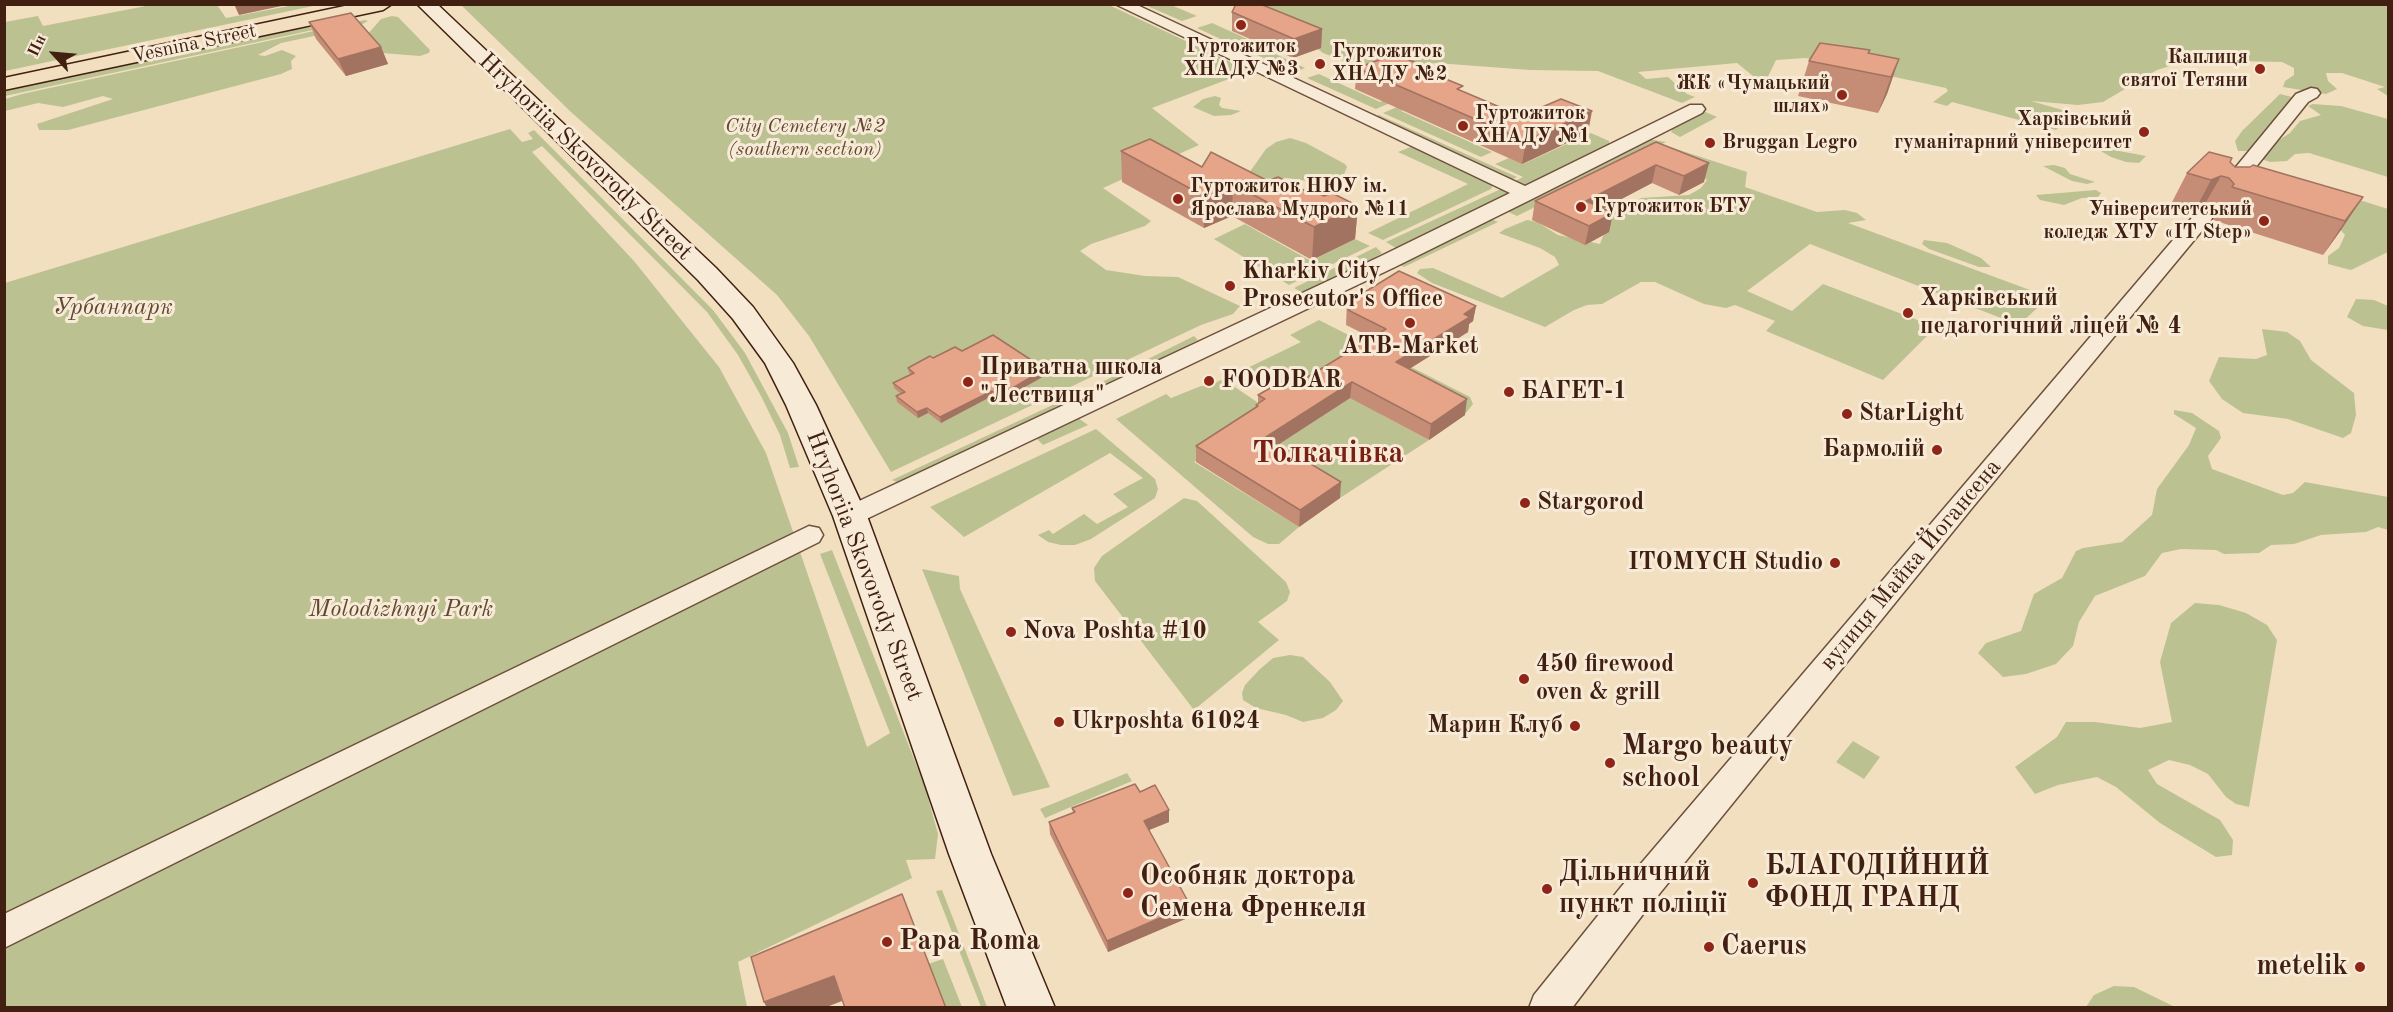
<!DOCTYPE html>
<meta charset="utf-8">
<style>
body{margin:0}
#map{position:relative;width:2393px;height:1012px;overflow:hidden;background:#f2dfc0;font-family:"Old Standard TT",serif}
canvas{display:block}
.frame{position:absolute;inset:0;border:6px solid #412011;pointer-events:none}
.north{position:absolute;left:24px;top:24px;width:60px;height:60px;-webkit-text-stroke:4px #f7ead6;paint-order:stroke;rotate:296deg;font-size:16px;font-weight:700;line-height:24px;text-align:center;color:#412011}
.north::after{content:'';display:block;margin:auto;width:21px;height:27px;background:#412011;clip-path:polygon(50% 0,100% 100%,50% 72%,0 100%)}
</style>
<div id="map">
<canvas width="2393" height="1012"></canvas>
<div class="frame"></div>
<div class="north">Пн</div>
</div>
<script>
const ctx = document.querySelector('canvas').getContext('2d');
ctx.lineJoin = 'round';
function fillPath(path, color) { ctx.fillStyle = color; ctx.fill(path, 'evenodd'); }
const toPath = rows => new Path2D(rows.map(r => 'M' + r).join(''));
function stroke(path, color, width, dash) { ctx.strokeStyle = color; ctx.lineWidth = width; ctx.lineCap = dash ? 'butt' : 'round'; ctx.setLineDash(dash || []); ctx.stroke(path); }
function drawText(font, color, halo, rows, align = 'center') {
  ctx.font = font + ' "Old Standard TT",serif'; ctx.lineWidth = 6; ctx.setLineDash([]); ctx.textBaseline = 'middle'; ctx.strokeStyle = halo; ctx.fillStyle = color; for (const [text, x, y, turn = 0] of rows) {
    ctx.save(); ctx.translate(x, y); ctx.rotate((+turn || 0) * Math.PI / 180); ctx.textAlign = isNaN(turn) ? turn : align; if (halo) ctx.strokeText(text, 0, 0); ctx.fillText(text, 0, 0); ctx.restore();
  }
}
const green = toPath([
 [1882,4,2388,5,2388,96,2377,89,2385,87,2342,73,2326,73,2328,81,2337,89,2326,94,2283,87,2285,81,2294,75,2294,68,2282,62,2189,60,2157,70,2103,102,2078,105,2031,101,2073,113,2056,130,1952,102,1947,106,1933,102,1948,91,1946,88,1806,58,1776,60,1764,85,1737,63,1638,72,1646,79,1668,77,1687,94,1695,97,1682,103,1598,71,1530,70,1436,63,1372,72,1323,53,1300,35,1263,48,1305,68,1295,72,1248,51,1296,34,1240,5],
 [151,5,217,5,226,18,294,5,318,5,5,71,5,22,38,16,43,26],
 [461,5,1109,5,1250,71,1152,108,1199,145,1103,188,1151,221,1145,226,1091,244,1080,251,1106,270,1145,276,1178,277,1240,306,1233,314,1201,325,891,472,809,336,777,295,572,113],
 [1145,5,1171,5,1197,16,1182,21],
 [392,16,398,17,430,50,429,53,420,56,382,53,367,35,381,19],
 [365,20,368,21,357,27,281,43,258,55,265,56,282,50,296,56,291,61,292,69,281,74,68,130,39,130,37,124,113,99,103,96,63,107,38,103,5,111,5,99,22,94],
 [355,21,5,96,4,90,270,33],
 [1212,23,1252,41,1279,31,1287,34,1244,50,1197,28],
 [1319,74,1380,102,1420,86,1425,88,1376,109,1307,78],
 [1439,89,1401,111,1492,152,1481,157,1383,113],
 [2280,94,2292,97,2294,101,2249,151,2238,151,2235,141,2242,131],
 [1215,96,1221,98,1219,105,1222,108,1241,111,1231,115,1214,116,1193,107,1203,99],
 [2313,104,2341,106,2388,119,2388,177,2309,153,2295,154,2287,161,2270,162,2261,159,2265,149,2290,133,2300,121,2321,115,2308,106],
 [1703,111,1717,117,1680,137,1671,132,1672,129],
 [1379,115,1517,177,1507,182,1369,119],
 [510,129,522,142,533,139,528,133,534,130,713,310,745,353,788,433,799,467,790,468,780,435,761,396,738,355,707,312,542,146,532,152,634,261,719,367,766,453,867,747,890,733,820,554,832,550,925,787,938,834,935,859,906,860,912,878,738,962,747,1007,5,1008,5,283],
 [1591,133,1609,141,1609,146,1530,184,1523,187,1511,183,1523,177,1495,164,1509,158,1523,164],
 [1290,138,1306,143,1345,164,1347,167,1342,179,1328,184,1287,178,1254,179,1249,173,1266,149,1276,142],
 [1648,139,1666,142,1517,216,1504,210],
 [2097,145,2119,151,2146,156,2139,163,2126,162,2111,157,2094,147],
 [1413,146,1493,185,1491,189,1383,240,1368,233,1468,184,1398,152],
 [1670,147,1747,172,1745,187,1817,212,1845,210,1857,213,1866,220,1848,223,2049,297,2019,325,1810,244,1747,291,1792,311,1823,284,1936,327,1883,380,1766,331,1775,321,1735,305,1726,308,1704,304,1655,282,1641,282,1602,304,1587,305,1574,310,1545,327,1432,283,1417,273,1420,269,1433,268,1502,298,1559,265,1555,257,1540,248,1499,233,1505,229,1527,220,1537,222,1558,235,1600,244,1606,228,1607,214,1632,205,1641,198,1689,195,1701,188,1707,180,1701,176,1649,156],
 [2204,160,2284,176,2388,209,2388,252,2351,270,2328,264,2328,256,2339,248,2345,235,2339,228,2223,180,2198,163],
 [2054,165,2065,168,2070,174,2095,182,2087,184,2072,181,2043,166],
 [1503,188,1509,193,1396,248,1386,242],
 [2096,190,2101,193,2098,197,2082,198,2064,205,2040,200,2036,195],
 [1489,218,1498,222,1404,267,1397,264],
 [1245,224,1311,261,1355,239,1370,246,1289,285,1214,239],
 [1924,240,1947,243,1981,258,1991,267,1979,267,1929,249,1922,244],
 [1376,247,1382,253,1376,257,1307,290,1301,292,1294,288],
 [2356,299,2374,300,2388,306,2388,330,2363,326,2347,317],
 [1319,320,1470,397,1473,404,1466,413,1361,359,1278,396,1239,372,1301,342,1290,335],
 [2262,329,2287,332,2300,341,2311,360,2354,393,2356,415,2351,433,2343,438,2288,419,2243,413,2222,399,2209,381,2219,357,2256,359,2267,355],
 [1194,336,1198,340,1106,387,1100,383],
 [1223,379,1263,406,1255,424,1194,462,1299,527,1279,544,1268,544,1253,537,1116,419,1166,394,1171,398,1201,386,1209,386],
 [1358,386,1382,415,1429,440,1340,498,1297,473,1243,459,1278,436,1285,440,1331,410],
 [1091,387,1095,391,899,483,892,480],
 [2174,410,2192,413,2219,431,2221,438,2208,456,2212,469,2283,495,2293,493,2305,482,2388,497,2388,530,2378,527,2366,532,2321,535,2294,544,2271,545,2259,553,2224,554,2216,550,2181,549,2162,553,2145,576,2095,596,2079,622,2073,646,2056,664,2026,674,2003,677,1978,653,1986,643,2021,631,2034,594,2062,578,2076,551,2083,548,2122,542,2152,515,2157,489,2189,445,2196,428,2174,414],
 [1078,418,1088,425,1043,445,1035,437],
 [1096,429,1155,479,1158,489,1155,498,1091,539,1075,545,1061,545,1048,542,1038,535,1049,530,1053,534,1084,514,1097,524,1128,507,1113,494,1143,478,1110,453,964,537,930,507],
 [1184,498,1197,501,1286,582,1290,592,1287,601,1258,622,1279,640,1194,710,1095,581,1094,568,1102,556],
 [922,569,959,576,960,589,1050,787,1013,796],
 [2195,603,2219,605,2246,613,2267,625,2277,640,2249,807,2236,804,2226,797,2208,774,2190,765,2169,760,2148,770,2157,784,2220,820,2233,840,2232,855,2216,857,2160,823,2116,787,2097,777,2058,785,2035,794,2015,767,2057,737,2066,722,2095,722,2140,728,2172,722,2160,662,2171,623],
 [1290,655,1303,657,1330,682,1343,701,1336,710,1323,718,1303,722,1286,715,1256,708,1243,700,1242,693,1245,685,1259,670,1273,658],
 [1853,741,1880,757,1864,779,1836,762],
 [1127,773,1132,781,1045,818,1040,809],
 [942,890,961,939,987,1007,981,1007,936,891],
 [943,959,962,1007,944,1007,928,964],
 [2114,986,2134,987,2175,1007,2086,1007,2094,995]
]);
const street = toPath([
 [1115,4,1135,4,1525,186,1690,105,1702,105,1705,109,1702,113,1534,198,1395,267,860,522,850,525,840,522,836,516,840,510,1379,257,1510,193,1115,4],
 [2311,88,2317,89,2320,93,2317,97,2308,102,2231,198,2217,198,2214,194,2217,190,2296,94,2311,88],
 [2203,211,2210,213,2213,217,2210,221,1972,508,1647,909,1572,1008,1529,1008,1534,995,1621,887,2196,213,2203,211],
 [809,526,819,528,823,535,819,542,4,948,4,914,809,526]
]);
const secondary = toPath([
 [417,4,437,4,716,268,753,307,793,363,816,405,867,516,991,854,1055,1008,1007,1008,949,854,833,516,786,405,765,363,733,319,698,280,417,4]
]);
const primary = toPath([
 [354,4,392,4,383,10,4,90,4,78,354,4]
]);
const wall = toPath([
 [1232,12,1322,29,1321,48,1293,58,1232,31],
 [309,22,381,47,388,64,346,76,316,39],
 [1869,53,1899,59,1887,94,1878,113,1798,96,1809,61],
 [1357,68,1420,69,1463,92,1521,116,1588,133,1522,164,1355,89],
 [1656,142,1704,182,1679,195,1652,183,1603,208,1613,213,1609,232,1585,245,1532,220,1535,201],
 [1121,151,1268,181,1312,194,1324,196,1358,206,1355,239,1312,260,1232,216,1204,228,1122,182],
 [2230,162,2235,167,2363,197,2341,230,2323,255,2213,220,2215,217,2211,211,2202,209,2193,214,2170,206,2187,173],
 [1347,303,1476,306,1473,321,1469,324,1468,332,1409,369,1465,415,1429,440,1350,398,1278,445,1340,498,1299,527,1196,462,1196,446,1256,408,1256,405,1258,404,1258,395,1294,382,1306,378,1372,338,1346,325],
 [962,351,1046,375,1000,401,992,396,941,423,928,413,918,418,897,402,896,396,901,394,894,388,893,383,911,374,909,373,908,368,933,358],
 [1140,792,1169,822,1149,830,1190,917,1108,952,1050,834,1049,822,1073,813,1072,808]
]);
const shadedWall = toPath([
 [234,4,291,4,239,15],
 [1322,29,1321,48,1293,58,1294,39],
 [381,47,388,64,346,76,338,59],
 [1899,59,1887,94,1878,113,1891,77],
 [1592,111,1588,133,1522,164,1526,141],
 [1709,163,1704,182,1679,195,1684,176],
 [1656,165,1652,183,1582,220,1586,201],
 [2221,176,2202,209,2193,214,2211,180],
 [1233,184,1232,216,1204,228,1204,196],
 [2363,197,2341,230,2323,255,2345,221],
 [1358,206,1355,239,1312,260,1314,227],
 [1613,213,1609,232,1585,245,1589,226],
 [1476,306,1473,321,1469,324,1468,332,1395,378,1396,362],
 [1045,369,1046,375,1000,401,999,396],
 [1352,382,1350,398,1265,453,1266,437],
 [992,391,992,396,941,423,940,417],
 [1467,399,1465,415,1429,440,1431,424],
 [927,408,928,413,918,418,917,412],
 [1341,482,1340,498,1299,527,1300,510],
 [1169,810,1169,822,1144,832,1144,821],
 [1190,905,1190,917,1108,952,1107,941],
 [834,976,842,1001,824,1008,767,1008,764,1002]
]);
const building = toPath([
 [1236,4,1260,4,1322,29,1294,39,1232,12,1236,4],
 [351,13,381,47,338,59,309,22,351,13],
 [1820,43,1870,50,1868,53,1899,59,1891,77,1809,61,1820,43],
 [1395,54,1421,65,1416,67,1463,86,1457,89,1521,116,1561,99,1592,111,1526,141,1357,68,1395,54],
 [1150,139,1202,167,1211,152,1268,181,1278,177,1312,194,1316,192,1324,196,1332,193,1358,206,1314,227,1233,184,1204,196,1121,151,1150,139],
 [1656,142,1709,163,1684,176,1656,165,1586,201,1613,213,1589,226,1535,201,1656,142],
 [2209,152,2232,158,2230,162,2235,167,2250,167,2253,165,2363,197,2345,221,2232,187,2234,184,2229,178,2221,176,2211,180,2187,173,2209,152],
 [1399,271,1476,306,1464,314,1470,317,1396,362,1467,399,1431,424,1352,382,1266,437,1341,482,1300,510,1196,446,1258,406,1256,405,1265,399,1258,395,1272,387,1287,378,1294,382,1303,376,1306,378,1386,329,1348,310,1354,306,1347,303,1399,271],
 [993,335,1045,369,999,396,992,391,940,417,927,408,917,412,896,396,905,392,893,383,914,373,908,368,930,356,933,358,955,347,962,351,993,335],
 [1135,784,1140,792,1155,785,1169,810,1144,821,1190,905,1107,941,1049,822,1075,812,1072,808,1135,784],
 [902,894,946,1008,845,1008,834,976,764,1002,751,957,902,894]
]);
const markers = [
 [1241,25,6,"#8f2418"],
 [1320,64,6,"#8f2418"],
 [2260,69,6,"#8f2418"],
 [1842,95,6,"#8f2418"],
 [1463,126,6,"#8f2418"],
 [2144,132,6,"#8f2418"],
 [1710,143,6,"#8f2418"],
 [1178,199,6,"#8f2418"],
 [1581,207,6,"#8f2418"],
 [2264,221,6,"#8f2418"],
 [1230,286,6,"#8f2418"],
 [1908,313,6,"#8f2418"],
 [1410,323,6,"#8f2418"],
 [1209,381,6,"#8f2418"],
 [968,382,6,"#8f2418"],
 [1509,392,6,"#8f2418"],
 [1847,414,6,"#8f2418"],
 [1937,450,6,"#8f2418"],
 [1525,503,6,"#8f2418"],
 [1835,563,6,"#8f2418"],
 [1011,632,6,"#8f2418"],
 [1524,679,6,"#8f2418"],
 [1059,722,6,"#8f2418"],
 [1575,726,6,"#8f2418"],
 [1610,763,6,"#8f2418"],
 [1753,883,6,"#8f2418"],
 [1547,889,6,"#8f2418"],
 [1128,893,6,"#8f2418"],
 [887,942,6,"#8f2418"],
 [1709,947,6,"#8f2418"],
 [2360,967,6,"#8f2418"]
];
const farStreetnames = [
 ["Vesnina Street",194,44,-12]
];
const farPoinames = [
 ["Гуртожиток",1241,47,"center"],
 ["ХНАДУ №3",1241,70,"center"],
 ["Гуртожиток",1332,52],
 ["ХНАДУ №2",1332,75],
 ["Каплиця",2248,58,"right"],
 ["святої Тетяни",2248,81,"right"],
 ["ЖК «Чумацький",1830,84,"right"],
 ["шлях»",1830,107,"right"],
 ["Гуртожиток",1475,114],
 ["ХНАДУ №1",1475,137],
 ["Харківський",2132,120,"right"],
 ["гуманітарний університет",2132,143,"right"],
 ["Bruggan Legro",1722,143],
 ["Гуртожиток НЮУ ім.",1190,187],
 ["Ярослава Мудрого №11",1190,210],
 ["Гуртожиток БТУ",1593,207],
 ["Університетський",2252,210,"right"],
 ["коледж ХТУ «IT Step»",2252,233,"right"]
];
const farParknames = [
 ["City Cemetery №2",805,127],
 ["(southern section)",805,150]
];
const streetNames = [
 ["Hryhoriia Skovorody Street",585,157,44],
 ["вулиця Майка Йогансена",1911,565,-50],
 ["Hryhoriia Skovorody Street",864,566,69]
];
const poiNames = [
 ["Kharkiv City",1242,272],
 ["Prosecutor's Office",1242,300],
 ["Харківський",1920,299],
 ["педагогічний ліцей № 4",1920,327],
 ["ATB-Market",1410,347,"center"],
 ["Приватна школа",980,368],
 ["\"Лествиця\"",980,396],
 ["FOODBAR",1221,381],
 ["БАГЕТ-1",1521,392],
 ["StarLight",1859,414],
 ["Бармолій",1925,450,"right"],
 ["Stargorod",1537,503],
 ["ITOMYCH Studio",1823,563,"right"],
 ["Nova Poshta #10",1023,632],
 ["450 firewood",1536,665],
 ["oven & grill",1536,693],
 ["Ukrposhta 61024",1071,722],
 ["Марин Клуб",1563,726,"right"]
];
const parkNames = [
 ["Урбанпарк",113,308],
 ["Molodizhnyi Park",401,610]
];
const nearPoinames = [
 ["Margo beauty",1622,747],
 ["school",1622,779],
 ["БЛАГОДІЙНИЙ",1765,867],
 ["ФОНД ГРАНД",1765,899],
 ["Дільничний",1559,873],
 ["пункт поліції",1559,905],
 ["Особняк доктора",1140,877],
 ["Семена Френкеля",1140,909],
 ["Papa Roma",899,942],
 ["Caerus",1721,947],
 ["metelik",2348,967,"right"]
];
const districtNames = [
 ["Толкачівка",1328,454]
];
fillPath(green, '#bcc191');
stroke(street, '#6d503d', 3);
stroke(secondary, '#412011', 3);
stroke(primary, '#412011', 3);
fillPath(street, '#f7ead6');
fillPath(secondary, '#f7ead6');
fillPath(primary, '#f2dfc0');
fillPath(wall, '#c68d76');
fillPath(shadedWall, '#a17360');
fillPath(building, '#e6a489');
stroke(building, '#a17360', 1.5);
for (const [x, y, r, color] of markers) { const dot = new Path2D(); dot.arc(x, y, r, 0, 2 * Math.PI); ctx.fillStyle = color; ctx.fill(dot); stroke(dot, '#f7ead6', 2); }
drawText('20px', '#412011', '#f7ead6', farStreetnames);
drawText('bold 20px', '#412011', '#f7ead6', farPoinames, 'left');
drawText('italic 20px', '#604831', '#f7ead6', farParknames);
drawText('24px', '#412011', '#f7ead6', streetNames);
drawText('bold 24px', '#412011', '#f7ead6', poiNames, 'left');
drawText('italic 24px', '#604831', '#f7ead6', parkNames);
drawText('bold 28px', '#412011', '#f7ead6', nearPoinames, 'left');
drawText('bold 30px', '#7a1f14', '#f7ead6', districtNames);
</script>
